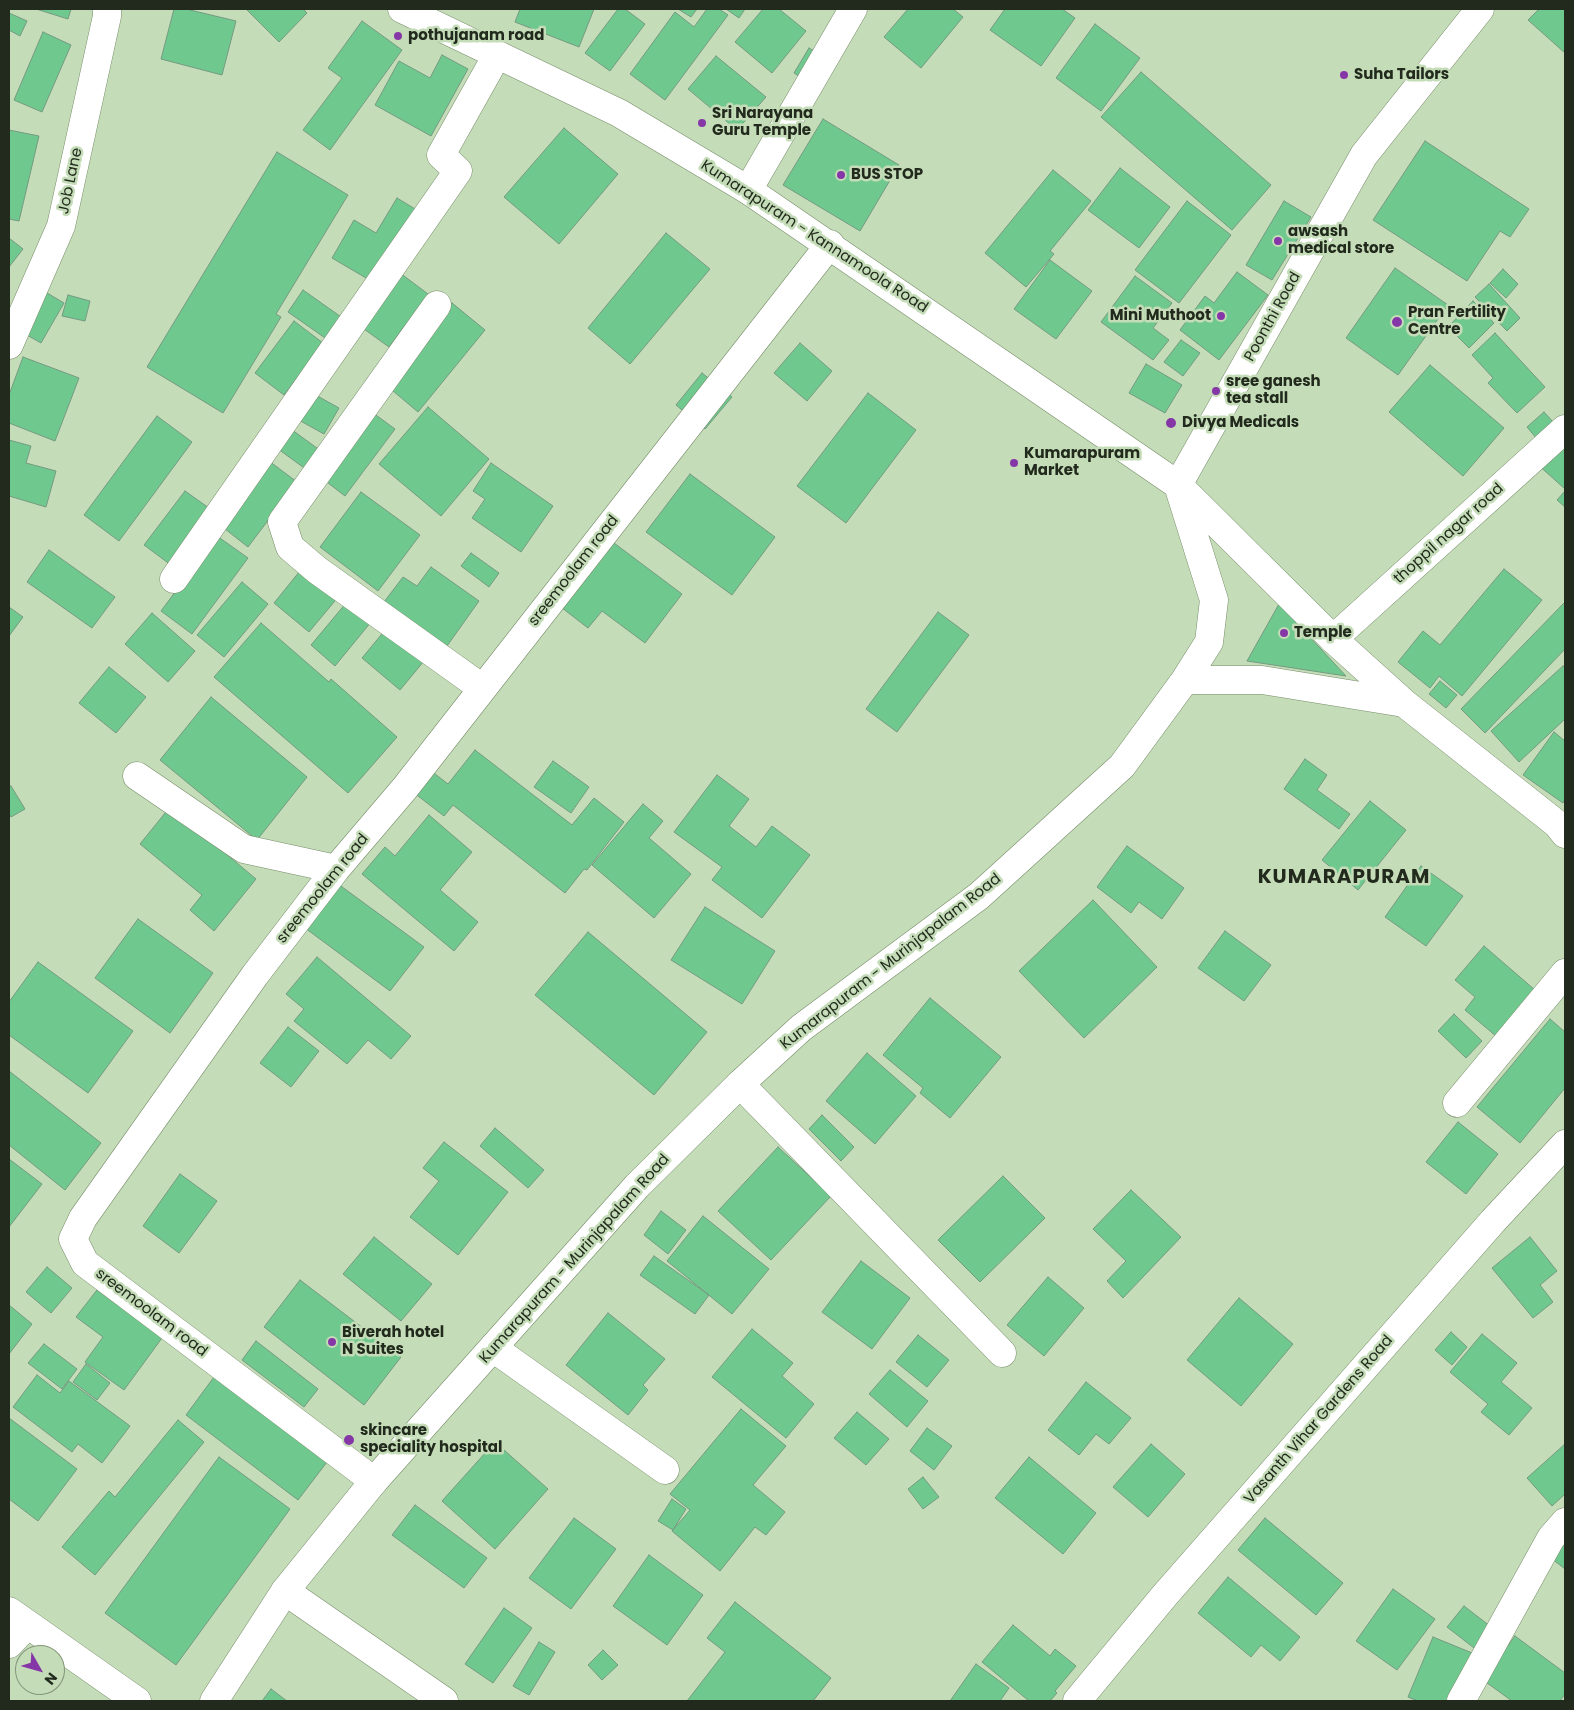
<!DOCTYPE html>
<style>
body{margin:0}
#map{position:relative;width:1574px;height:1710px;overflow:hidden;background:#c4dcb7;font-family:Poppins,sans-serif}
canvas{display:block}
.frame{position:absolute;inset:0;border:10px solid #212a1c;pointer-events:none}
.north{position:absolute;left:15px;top:1645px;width:50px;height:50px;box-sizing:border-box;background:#c4dcb7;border:1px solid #839579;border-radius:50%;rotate:128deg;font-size:14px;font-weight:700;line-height:20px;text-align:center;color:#212a1c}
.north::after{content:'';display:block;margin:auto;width:18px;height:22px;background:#8637a7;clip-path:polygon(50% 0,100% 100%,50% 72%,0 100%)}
</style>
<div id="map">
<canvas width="1574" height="1710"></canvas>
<div class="frame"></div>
<div class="north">N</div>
</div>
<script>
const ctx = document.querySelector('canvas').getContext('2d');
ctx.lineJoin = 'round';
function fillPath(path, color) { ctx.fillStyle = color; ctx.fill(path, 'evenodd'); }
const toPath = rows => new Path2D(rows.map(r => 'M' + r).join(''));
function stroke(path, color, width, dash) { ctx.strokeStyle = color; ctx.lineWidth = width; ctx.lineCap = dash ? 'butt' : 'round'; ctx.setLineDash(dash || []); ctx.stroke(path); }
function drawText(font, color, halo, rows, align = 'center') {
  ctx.font = font + ' Poppins,sans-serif'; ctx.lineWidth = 5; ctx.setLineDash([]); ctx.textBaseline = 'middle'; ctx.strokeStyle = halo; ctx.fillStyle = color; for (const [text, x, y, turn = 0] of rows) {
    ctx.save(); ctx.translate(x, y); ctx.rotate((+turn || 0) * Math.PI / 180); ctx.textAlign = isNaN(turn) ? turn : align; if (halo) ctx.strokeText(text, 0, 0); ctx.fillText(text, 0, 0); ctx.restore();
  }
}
const building = toPath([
 [36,9,71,9,68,19,36,9],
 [174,9,186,9,236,21,222,75,161,59,174,9],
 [248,9,303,9,307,13,279,42,247,10,248,9],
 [520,9,594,9,579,47,515,22,520,9],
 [618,9,625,9,645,24,610,71,585,53,618,9],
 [678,9,697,9,691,17,678,9],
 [707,9,719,9,728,15,665,100,630,74,675,12,694,27,707,9],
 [726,9,745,9,739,18,726,9],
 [763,9,779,9,806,31,772,73,735,42,763,9],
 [908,9,953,9,963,17,921,68,884,37,908,9],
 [1005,9,1062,9,1075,18,1041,66,990,30,1005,9],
 [1539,9,1565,9,1565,53,1528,20,1539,9],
 [9,13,27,21,20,36,9,30,9,13],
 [362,21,402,50,330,150,303,130,342,78,328,68,362,21],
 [1095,24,1140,58,1101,111,1056,78,1095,24],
 [43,32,71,45,42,112,14,100,43,32],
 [809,48,824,57,809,82,794,73,809,48],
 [442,55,468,69,431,136,375,105,399,61,430,78,442,55],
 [716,56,766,97,737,130,688,89,716,56],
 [1141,72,1271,185,1232,230,1101,117,1141,72],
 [823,119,899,165,860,231,783,185,823,119],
 [564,128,618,174,559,244,504,197,564,128],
 [9,130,39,136,19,221,9,219,9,130],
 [1425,141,1529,209,1510,237,1500,231,1467,281,1373,220,1425,141],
 [277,152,348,195,276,314,281,317,223,413,147,367,277,152],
 [1120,168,1170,207,1139,248,1088,210,1120,168],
 [1053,170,1091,201,1050,251,1054,254,1026,287,985,253,1053,170],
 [397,198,420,212,378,285,332,258,354,220,376,233,397,198],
 [1187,201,1231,235,1179,303,1135,270,1187,201],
 [1284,201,1311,217,1272,280,1246,265,1284,201],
 [666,233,710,269,630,364,588,328,666,233],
 [9,238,23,249,9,267,9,238],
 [1050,260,1092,291,1056,339,1014,309,1050,260],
 [1395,268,1448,305,1398,375,1346,338,1395,268],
 [1503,269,1518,284,1506,298,1490,283,1503,269],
 [396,270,428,294,389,347,357,324,396,270],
 [1237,272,1268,295,1219,360,1180,330,1205,296,1214,303,1237,272],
 [1135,276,1172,303,1153,328,1169,340,1153,360,1101,322,1135,276],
 [1489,284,1520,318,1507,331,1475,297,1489,284],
 [42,290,64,303,41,343,18,330,42,290],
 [303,290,344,319,328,340,288,312,303,290],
 [68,295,90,301,85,321,62,316,68,295],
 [1473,301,1494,323,1469,348,1448,327,1473,301],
 [452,303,485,330,418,412,386,385,452,303],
 [294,321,323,343,284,395,255,373,294,321],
 [1495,333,1545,387,1517,413,1488,383,1493,378,1472,355,1495,333],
 [1181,340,1200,353,1183,376,1164,362,1181,340],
 [800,343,832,371,807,401,774,373,800,343],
 [23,357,79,378,55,441,9,423,9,395,23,357],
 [1146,364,1182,385,1165,413,1129,393,1146,364],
 [1430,365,1504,428,1463,476,1389,412,1430,365],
 [702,373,732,397,705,429,676,405,702,373],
 [303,388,339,408,324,434,288,414,303,388],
 [868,393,916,430,846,523,797,486,868,393],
 [428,407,489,459,441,516,379,464,428,407],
 [369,410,395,429,345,496,319,476,369,410],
 [1544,412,1555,424,1537,439,1527,427,1544,412],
 [157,416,192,442,119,541,84,515,157,416],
 [288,427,321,451,307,470,274,446,288,427],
 [1565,430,1565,489,1536,463,1565,430],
 [9,440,31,446,26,463,56,471,46,507,9,496,9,440],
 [269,461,297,482,248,547,220,525,269,461],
 [491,463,553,506,521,552,472,518,485,499,473,491,491,463],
 [690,474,775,537,732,595,646,532,690,474],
 [185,491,216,513,175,568,144,545,185,491],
 [1565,491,1565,507,1557,500,1565,491],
 [361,492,420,535,378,591,320,547,361,492],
 [602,534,682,594,645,643,602,611,588,628,553,601,602,534],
 [217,536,248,558,192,634,161,611,217,536],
 [49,550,115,597,92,628,27,582,49,550],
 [471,553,499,573,489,587,461,566,471,553],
 [304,566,339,596,309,632,274,603,304,566],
 [431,567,479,601,447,646,384,602,403,577,417,586,431,567],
 [1504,569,1542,600,1462,696,1439,676,1430,688,1398,662,1423,631,1440,645,1504,569],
 [242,582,268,604,224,657,197,635,242,582],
 [347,602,371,622,335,666,311,645,347,602],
 [1565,602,1565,649,1485,733,1461,709,1565,602],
 [1279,604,1346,676,1247,661,1279,604],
 [9,607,23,617,9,636,9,607],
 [938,612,969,635,897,732,866,709,938,612],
 [152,613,195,651,168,682,125,644,152,613],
 [261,623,329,682,331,679,397,737,348,793,214,677,261,623],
 [386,629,424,661,400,690,362,658,386,629],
 [1563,666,1565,668,1565,719,1519,762,1491,731,1563,666],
 [109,667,146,697,116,733,79,703,109,667],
 [1440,681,1457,695,1446,708,1429,694,1440,681],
 [211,697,307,777,257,840,160,760,211,697],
 [1554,732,1565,741,1565,799,1563,803,1523,775,1554,732],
 [475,750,572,825,594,798,624,822,587,870,584,869,565,893,453,805,444,816,409,789,426,767,448,784,475,750],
 [1305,759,1327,775,1317,790,1350,814,1339,829,1284,789,1305,759],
 [553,761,589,787,571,813,534,787,553,761],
 [717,775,749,799,729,826,756,847,772,826,810,855,762,918,712,880,722,867,674,832,717,775],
 [11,786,25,809,11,817,9,814,9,787,11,786],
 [1370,801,1406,830,1358,890,1322,860,1370,801],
 [643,804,663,821,649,838,691,874,654,918,592,865,643,804],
 [170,807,256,879,214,931,190,910,202,895,140,844,170,807],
 [429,815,472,852,440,890,478,922,454,951,362,874,385,847,395,856,429,815],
 [1127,846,1184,888,1162,919,1139,902,1131,913,1097,887,1127,846],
 [1421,866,1463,896,1426,946,1385,917,1421,866],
 [334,881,424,947,390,991,301,925,334,881],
 [1093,900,1157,967,1084,1038,1019,971,1093,900],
 [705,907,775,951,742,1004,671,960,705,907],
 [138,919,213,973,170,1033,95,978,138,919],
 [1225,931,1271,965,1244,1001,1198,968,1225,931],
 [588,932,707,1032,654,1095,535,995,588,932],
 [1484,946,1535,990,1496,1036,1465,1010,1475,997,1455,980,1484,946],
 [317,957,411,1036,391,1059,368,1040,347,1064,294,1021,304,1009,286,994,317,957],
 [38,962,133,1031,88,1093,9,1035,9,1002,38,962],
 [930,998,1001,1057,950,1118,920,1093,923,1088,883,1055,930,998],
 [1454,1014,1482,1041,1466,1058,1438,1031,1454,1014],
 [1550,1019,1565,1032,1565,1088,1520,1143,1477,1107,1550,1019],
 [288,1027,319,1051,291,1087,260,1063,288,1027],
 [867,1053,916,1096,875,1144,826,1101,867,1053],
 [9,1071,101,1143,65,1190,9,1145,9,1071],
 [822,1115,854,1147,841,1161,809,1129,822,1115],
 [1458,1122,1498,1154,1466,1194,1426,1162,1458,1122],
 [495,1128,544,1170,528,1188,480,1146,495,1128],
 [444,1142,508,1192,458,1255,410,1217,439,1181,423,1168,444,1142],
 [778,1147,831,1196,771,1260,718,1211,778,1147],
 [9,1159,42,1184,9,1227,9,1159],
 [180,1174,217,1201,179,1253,143,1226,180,1174],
 [1003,1176,1045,1218,980,1282,938,1240,1003,1176],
 [1131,1190,1181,1237,1123,1298,1107,1281,1126,1261,1093,1229,1131,1190],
 [661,1211,686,1230,668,1254,644,1235,661,1211],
 [703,1216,769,1269,732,1314,667,1261,703,1216],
 [374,1237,432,1284,401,1321,343,1274,374,1237],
 [1530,1237,1557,1271,1540,1285,1553,1302,1533,1318,1492,1268,1530,1237],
 [654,1256,709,1295,695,1314,640,1275,654,1256],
 [861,1261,910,1298,872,1349,822,1312,861,1261],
 [47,1267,72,1288,51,1313,26,1292,47,1267],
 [1048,1277,1084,1308,1044,1356,1007,1325,1048,1277],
 [300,1280,401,1357,364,1405,264,1327,300,1280],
 [97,1290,162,1338,124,1390,85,1362,103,1337,76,1317,97,1290],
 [1239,1298,1293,1344,1241,1406,1187,1360,1239,1298],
 [9,1305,32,1324,9,1354,9,1305],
 [608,1313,665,1359,643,1385,648,1390,628,1415,566,1365,608,1313],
 [752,1329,793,1363,782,1376,814,1404,786,1438,712,1377,752,1329],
 [1451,1332,1467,1347,1452,1365,1435,1350,1451,1332],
 [1482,1334,1517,1363,1501,1382,1532,1408,1509,1435,1481,1412,1488,1404,1450,1372,1482,1334],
 [918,1335,949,1360,927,1387,896,1362,918,1335],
 [256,1341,318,1389,304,1407,242,1360,256,1341],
 [44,1344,77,1369,62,1389,28,1363,44,1344],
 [86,1364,110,1383,97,1400,73,1382,86,1364],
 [890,1370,928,1401,907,1427,869,1394,890,1370],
 [37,1375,60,1393,69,1381,130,1426,102,1463,78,1444,72,1452,13,1407,37,1375],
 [214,1377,327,1462,298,1500,186,1415,214,1377],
 [1086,1382,1131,1418,1109,1444,1096,1434,1079,1455,1048,1430,1086,1382],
 [741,1409,786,1446,753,1485,785,1512,766,1535,755,1527,720,1571,672,1531,690,1510,670,1494,741,1409],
 [857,1412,889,1439,866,1465,834,1438,857,1412],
 [9,1418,77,1469,38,1521,9,1499,9,1418],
 [178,1420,204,1442,95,1575,62,1547,109,1491,115,1497,178,1420],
 [927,1428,952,1446,934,1470,910,1451,927,1428],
 [495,1442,548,1489,495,1549,442,1501,495,1442],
 [1151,1444,1185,1474,1148,1517,1113,1487,1151,1444],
 [1565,1444,1565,1494,1552,1506,1527,1478,1565,1444],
 [219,1457,290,1509,176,1665,105,1613,219,1457],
 [1029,1457,1096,1513,1063,1554,995,1498,1029,1457],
 [923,1477,939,1497,923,1509,908,1489,923,1477],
 [672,1499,686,1509,673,1530,658,1521,672,1499],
 [415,1505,487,1558,464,1588,392,1535,415,1505],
 [574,1518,616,1549,571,1609,529,1578,574,1518],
 [1265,1518,1343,1583,1316,1615,1238,1550,1265,1518],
 [1565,1539,1565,1569,1551,1558,1565,1539],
 [649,1555,703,1595,667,1645,613,1606,649,1555],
 [1228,1577,1300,1637,1280,1661,1261,1645,1251,1657,1198,1613,1228,1577],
 [1393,1589,1435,1619,1397,1670,1356,1641,1393,1589],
 [735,1602,831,1678,813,1701,687,1701,725,1652,707,1638,735,1602],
 [1464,1606,1495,1630,1478,1651,1447,1627,1464,1606],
 [504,1608,532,1628,493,1683,465,1664,504,1608],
 [1013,1625,1050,1656,1055,1649,1076,1666,1055,1691,1057,1693,1050,1701,1029,1701,982,1662,1013,1625],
 [1515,1636,1565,1673,1565,1694,1560,1701,1512,1701,1483,1680,1515,1636],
 [1433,1637,1477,1655,1457,1701,1418,1701,1408,1697,1433,1637],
 [539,1642,555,1652,529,1695,513,1686,539,1642],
 [603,1650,618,1665,602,1680,588,1665,603,1650],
 [976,1664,1009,1688,1000,1701,950,1701,976,1664],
 [271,1689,287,1701,262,1701,271,1689]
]);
const minor = toPath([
 [748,190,853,9],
 [437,305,282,522,290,547,317,570,482,688],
 [9,345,61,226,107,16,107,9],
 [174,579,458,171,441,155,497,55],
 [1333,639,1565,429],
 [137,776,244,849,336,869],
 [740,1084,1002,1353],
 [1457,1103,1565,973],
 [493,1348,665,1470],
 [374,1481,85,1263,73,1239,83,1218,255,975,336,869,405,788,830,244],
 [285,1591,444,1701],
 [9,1611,137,1701],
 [9,1644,27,1625],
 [1077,1701,1165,1595,1493,1221,1565,1144],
 [1461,1701,1551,1538,1565,1522]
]);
const major = toPath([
 [402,9,619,113,748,190,1178,485,1333,639,1404,703,1557,824,1565,834],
 [1178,485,1364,155,1480,9],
 [1185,680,1262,680,1404,703],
 [214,1701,285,1591,374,1481,637,1186,740,1084,801,1028,979,896,1122,766,1185,680,1209,642,1214,600,1178,485]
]);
const markers = [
 [398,36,5,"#8637a7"],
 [1344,75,5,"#8637a7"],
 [702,123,5,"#8637a7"],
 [841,175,5,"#8637a7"],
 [1278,241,5,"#8637a7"],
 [1221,316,5,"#8637a7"],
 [1397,322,6,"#8637a7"],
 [1216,391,5,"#8637a7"],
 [1171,423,6,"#8637a7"],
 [1014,463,5,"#8637a7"],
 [1284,633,5,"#8637a7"],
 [332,1342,5,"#8637a7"],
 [349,1440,6,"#8637a7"]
];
const poiNames = [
 ["pothujanam road",408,36],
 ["Suha Tailors",1354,75],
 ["Sri Narayana",712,114],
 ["Guru Temple",712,131],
 ["BUS STOP",851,175],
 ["awsash",1288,232],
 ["medical store",1288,249],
 ["Pran Fertility",1408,313],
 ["Centre",1408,330],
 ["Mini Muthoot",1211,316,"right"],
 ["sree ganesh",1226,382],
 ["tea stall",1226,399],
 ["Divya Medicals",1182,423],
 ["Kumarapuram",1024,454],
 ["Market",1024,471],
 ["Temple",1294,633],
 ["Biverah hotel",342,1333],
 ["N Suites",342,1350],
 ["skincare",360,1431],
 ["speciality hospital",360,1448]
];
const streetNames = [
 ["Job Lane",71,181,-78],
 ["Kumarapuram - Kannamoola Road",814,237,33],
 ["Poonthi Road",1273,317,-61],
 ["thoppil nagar road",1449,534,-42],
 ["sreemoolam road",574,571,-52],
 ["sreemoolam road",323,889,-51],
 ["Kumarapuram - Murinjapalam Road",891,962,-38],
 ["Kumarapuram - Murinjapalam Road",575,1259,-48],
 ["sreemoolam road",151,1313,37],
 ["Vasanth Vihar Gardens Road",1319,1420,-49]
];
const districtNames = [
 ["KUMARAPURAM",1344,878]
];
fillPath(building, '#6fc98f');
stroke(building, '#749a80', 1);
stroke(minor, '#778d6a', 29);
stroke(major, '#778d6a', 29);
stroke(minor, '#fff', 28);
stroke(major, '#fff', 28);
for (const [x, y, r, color] of markers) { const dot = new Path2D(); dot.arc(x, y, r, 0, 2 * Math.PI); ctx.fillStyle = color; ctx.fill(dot); stroke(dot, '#c4dcb7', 2); }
drawText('bold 15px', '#212a1c', '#c4dcb7', poiNames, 'left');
drawText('15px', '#212a1c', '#c4dcb7', streetNames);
ctx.letterSpacing = '1px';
drawText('bold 20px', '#212a1c', '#c4dcb7', districtNames);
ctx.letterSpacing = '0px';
</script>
